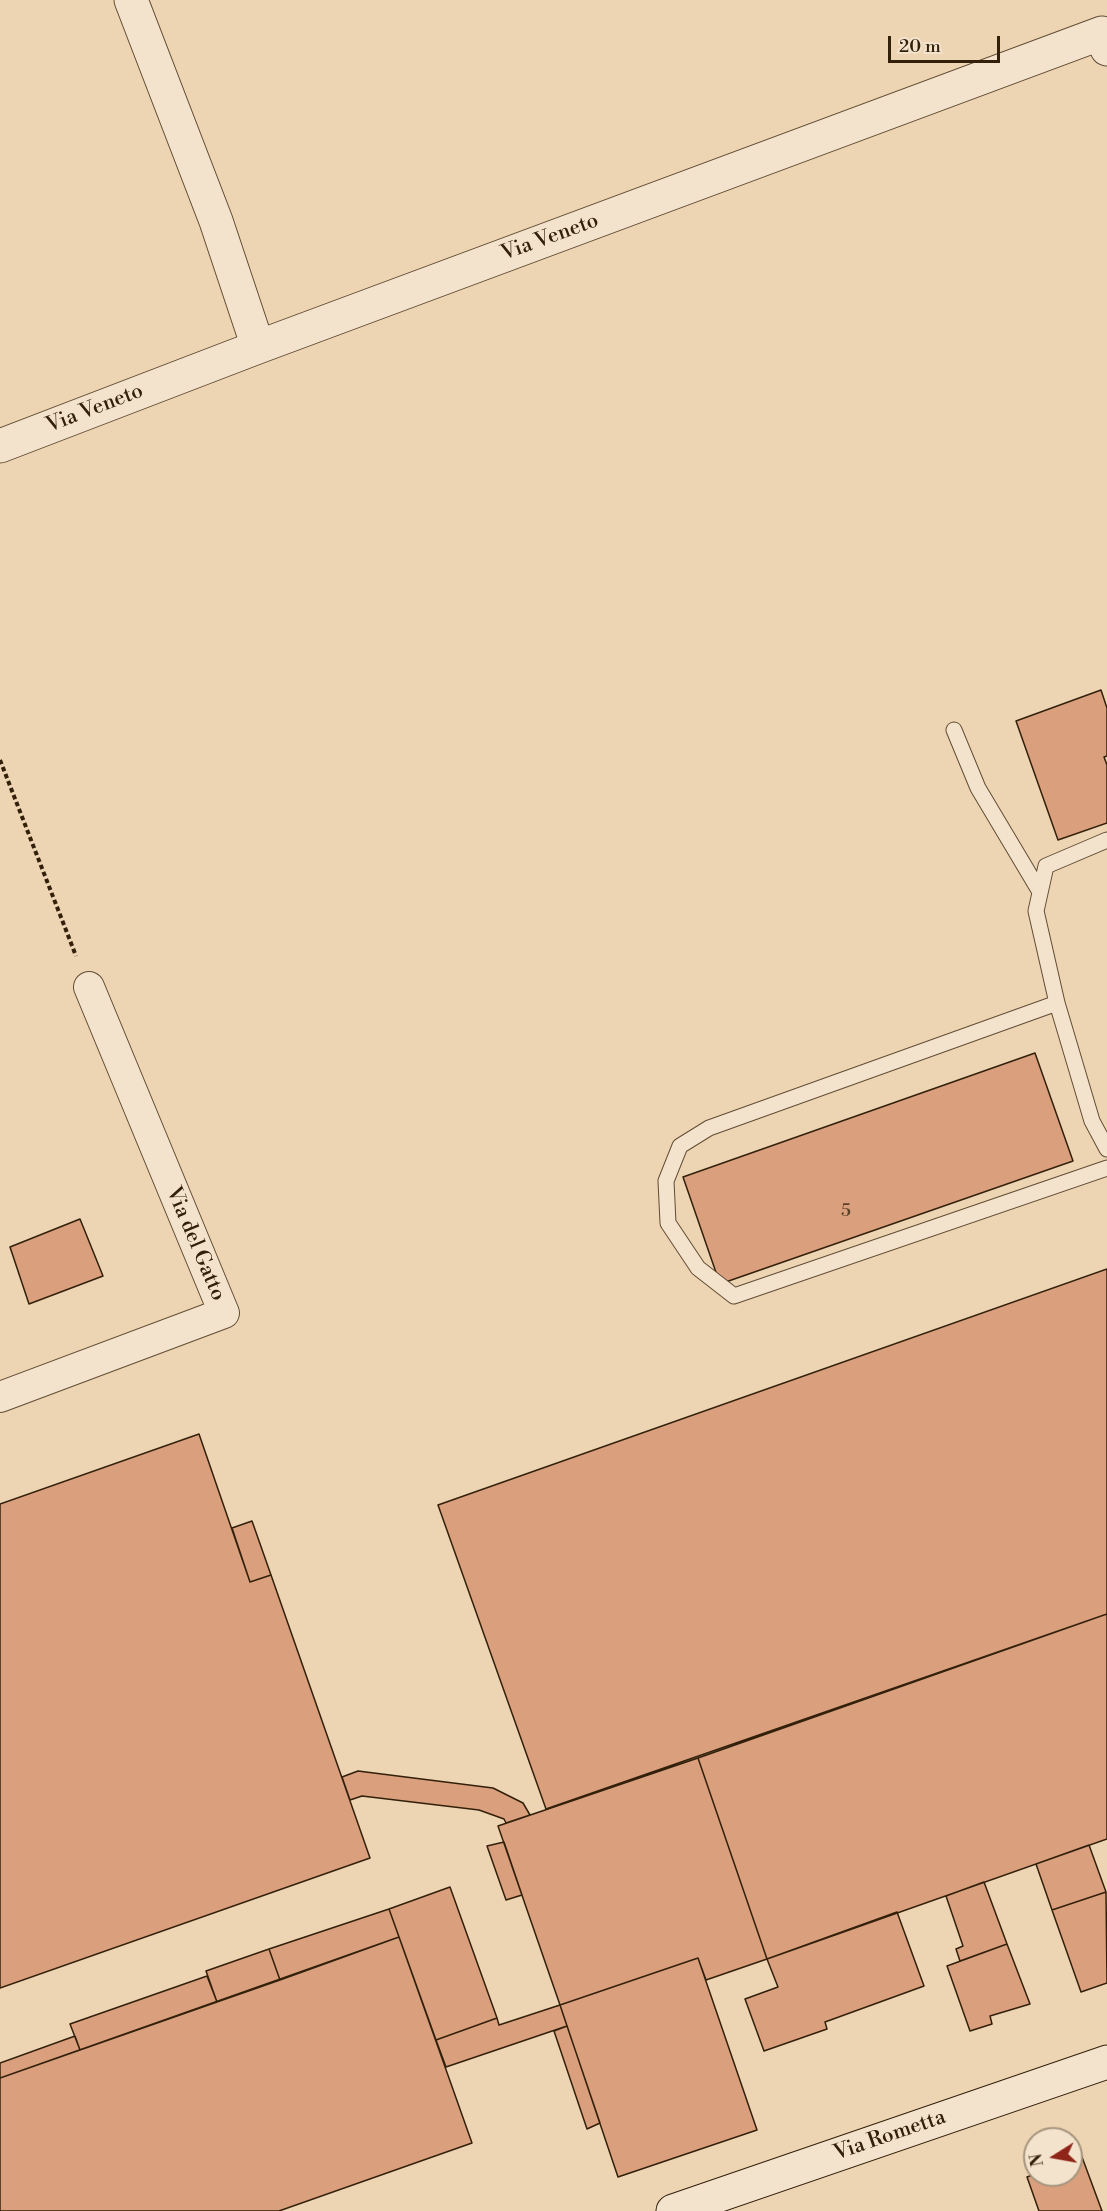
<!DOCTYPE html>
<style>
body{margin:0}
#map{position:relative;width:1107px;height:2211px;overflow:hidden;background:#edd4b2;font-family:"Libre Bodoni",serif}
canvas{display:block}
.north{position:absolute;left:1023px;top:2127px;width:60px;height:60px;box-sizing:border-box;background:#f3e3cd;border:2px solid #a6957f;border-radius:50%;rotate:259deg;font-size:16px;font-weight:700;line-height:24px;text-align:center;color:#32200a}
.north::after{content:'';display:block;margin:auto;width:21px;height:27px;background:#8f2418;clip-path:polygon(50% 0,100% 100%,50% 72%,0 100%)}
.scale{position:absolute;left:888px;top:36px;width:112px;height:27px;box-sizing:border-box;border:3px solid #32200a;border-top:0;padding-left:8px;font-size:18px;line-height:21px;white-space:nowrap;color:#32200a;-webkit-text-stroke:4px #f3e3cd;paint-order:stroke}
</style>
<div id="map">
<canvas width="1107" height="2211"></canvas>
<div class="north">N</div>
<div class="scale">20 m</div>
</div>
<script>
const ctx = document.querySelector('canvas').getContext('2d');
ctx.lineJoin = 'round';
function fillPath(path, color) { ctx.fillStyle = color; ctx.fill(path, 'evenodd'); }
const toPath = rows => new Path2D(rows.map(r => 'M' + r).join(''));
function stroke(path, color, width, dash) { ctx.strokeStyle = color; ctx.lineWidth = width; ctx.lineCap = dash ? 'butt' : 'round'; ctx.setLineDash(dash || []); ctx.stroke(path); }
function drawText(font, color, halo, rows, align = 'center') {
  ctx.font = font + ' "Libre Bodoni",serif'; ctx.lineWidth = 4.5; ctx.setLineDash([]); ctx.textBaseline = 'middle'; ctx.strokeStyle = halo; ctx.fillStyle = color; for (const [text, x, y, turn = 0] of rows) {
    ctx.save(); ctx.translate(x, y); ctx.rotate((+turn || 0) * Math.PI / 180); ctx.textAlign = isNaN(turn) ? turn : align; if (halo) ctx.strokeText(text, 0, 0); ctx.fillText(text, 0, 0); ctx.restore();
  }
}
const building = toPath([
 [1101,690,1107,708,1107,756,1104,757,1107,765,1107,823,1058,840,1016,721,1101,690],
 [1035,1053,1073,1161,720,1284,683,1177,1035,1053],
 [80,1219,103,1276,29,1304,10,1247,80,1219],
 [1107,1269,1107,1614,546,1809,438,1505,1107,1269],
 [199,1434,250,1582,271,1575,370,1858,0,1988,0,1504,199,1434],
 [252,1521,271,1575,250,1582,232,1528,252,1521],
 [1107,1614,1107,1839,767,1959,698,1758,1107,1614],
 [698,1758,767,1959,706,1980,698,1958,560,2005,498,1826,698,1758],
 [358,1771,493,1788,523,1803,530,1815,506,1823,504,1819,479,1810,362,1796,350,1800,342,1777,358,1771],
 [504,1842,522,1895,506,1900,487,1846,504,1842],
 [1089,1845,1106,1892,1052,1910,1036,1864,1089,1845],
 [984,1882,1007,1944,960,1961,956,1949,963,1946,946,1896,984,1882],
 [450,1887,497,2018,436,2040,389,1909,450,1887],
 [1106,1892,1107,1983,1081,1992,1052,1910,1106,1892],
 [389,1909,399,1937,280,1980,269,1949,389,1909],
 [897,1912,924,1986,825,2022,827,2029,764,2051,745,1999,778,1987,767,1959,897,1912],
 [399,1937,472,2143,279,2211,0,2211,0,2078,399,1937],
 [1007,1944,1030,2004,990,2016,992,2024,970,2031,947,1966,1007,1944],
 [269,1949,280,1980,217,2002,206,1971,269,1949],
 [698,1958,757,2130,618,2177,560,2005,698,1958],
 [207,1976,217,2002,80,2050,70,2024,207,1976],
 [560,2005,567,2026,446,2067,436,2040,497,2018,499,2025,560,2005],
 [567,2026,600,2123,587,2129,554,2031,567,2026],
 [75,2036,80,2050,0,2078,0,2063,75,2036],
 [1082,2157,1102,2211,1039,2211,1027,2177,1035,2174,1071,2175,1071,2161,1082,2157]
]);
const path = toPath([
 [0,760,76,956]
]);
const service = toPath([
 [954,730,978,788,1040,892],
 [1057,1003,1036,911,1046,866,1107,840],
 [1107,1149,1092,1121,1057,1003,709,1128,680,1146,666,1181,668,1223,698,1268,734,1296,1107,1168]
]);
const minor = toPath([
 [0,1397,224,1313,89,987]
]);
const tertiary = toPath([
 [131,0,216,221,258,347],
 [0,446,258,347,1102,33,1107,49]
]);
const secondary = toPath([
 [673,2211,1107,2062]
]);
const numberNames = [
 ["5",846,1212]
];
const streetNames = [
 ["Via Veneto",550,238,-20],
 ["Via Veneto",95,409,-21],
 ["Via del Gatto",195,1244,67],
 ["Via Rometta",890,2136,-19]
];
fillPath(building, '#da9f7d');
stroke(building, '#32200a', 1.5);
stroke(service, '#614d34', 17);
stroke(minor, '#614d34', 32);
stroke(tertiary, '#614d34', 35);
stroke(secondary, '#32200a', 35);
stroke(path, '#32200a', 4, [4.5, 3]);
stroke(service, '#f3e3cd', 15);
stroke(minor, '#f3e3cd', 30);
stroke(tertiary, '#f3e3cd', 33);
stroke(secondary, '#f3e3cd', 33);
drawText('18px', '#5c4027', null, numberNames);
drawText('21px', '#32200a', '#f3e3cd', streetNames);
</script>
